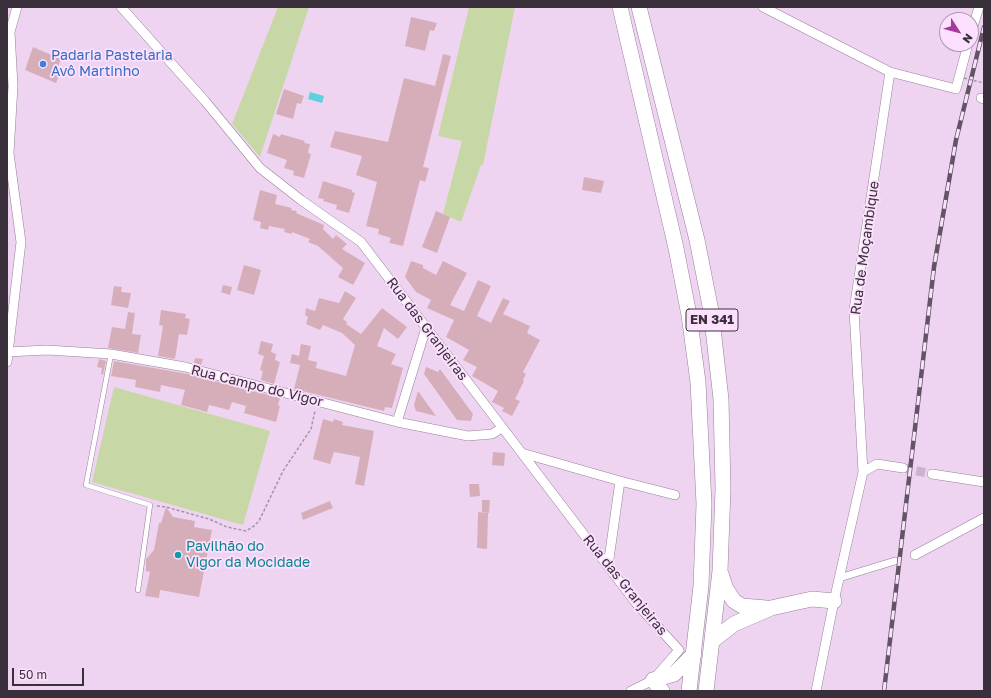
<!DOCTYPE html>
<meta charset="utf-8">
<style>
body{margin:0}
#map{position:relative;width:991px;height:698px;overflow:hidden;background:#efd4f1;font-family:"Golos Text",sans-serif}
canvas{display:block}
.frame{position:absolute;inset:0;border:8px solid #3a303b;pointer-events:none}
.north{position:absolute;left:939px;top:12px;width:40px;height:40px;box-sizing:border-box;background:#fce1ff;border:1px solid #ae9ab1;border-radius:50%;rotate:126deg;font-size:11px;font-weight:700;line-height:16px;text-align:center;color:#3a303b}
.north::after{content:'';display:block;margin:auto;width:14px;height:18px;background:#a53a9a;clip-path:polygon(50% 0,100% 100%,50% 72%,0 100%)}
.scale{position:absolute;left:12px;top:668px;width:72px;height:18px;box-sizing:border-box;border:2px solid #3a303b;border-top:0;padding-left:5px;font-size:12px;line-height:14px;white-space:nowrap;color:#3a303b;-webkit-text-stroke:3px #fce1ff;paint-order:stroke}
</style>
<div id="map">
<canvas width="991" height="698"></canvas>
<div class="frame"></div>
<div class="north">N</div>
<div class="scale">50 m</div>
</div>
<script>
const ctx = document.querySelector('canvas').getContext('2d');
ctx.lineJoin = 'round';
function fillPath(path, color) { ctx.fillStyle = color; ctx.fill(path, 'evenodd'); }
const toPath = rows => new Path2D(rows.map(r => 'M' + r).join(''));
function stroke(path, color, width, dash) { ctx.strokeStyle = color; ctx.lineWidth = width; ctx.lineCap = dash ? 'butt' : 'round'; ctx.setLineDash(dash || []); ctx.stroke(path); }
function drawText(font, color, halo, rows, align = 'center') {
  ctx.font = font + ' "Golos Text",sans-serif'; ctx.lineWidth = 3.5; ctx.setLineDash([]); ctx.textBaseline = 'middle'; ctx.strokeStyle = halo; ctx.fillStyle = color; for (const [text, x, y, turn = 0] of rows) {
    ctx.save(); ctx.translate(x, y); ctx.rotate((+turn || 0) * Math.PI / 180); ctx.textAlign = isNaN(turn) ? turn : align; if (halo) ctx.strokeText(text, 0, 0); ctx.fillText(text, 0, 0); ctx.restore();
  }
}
const green = toPath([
 [278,7,309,7,260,157,232,124],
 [469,7,515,7,483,165,481,165,461,222,443,214,462,141,438,136],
 [114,387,270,431,243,525,92,482]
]);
const water = toPath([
 [310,92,324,96,322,103,308,99]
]);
const building = toPath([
 [411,17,437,23,434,31,430,30,425,51,405,46],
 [33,47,61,59,57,70,61,71,56,83,25,70],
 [443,54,451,56,423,167,429,168,425,182,420,180,403,246,389,243,391,238,378,234,379,229,366,226,377,182,356,175,362,156,330,147,335,131,388,142,404,78,435,86],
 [284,89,304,96,301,104,297,103,293,119,276,114],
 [273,134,280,137,281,134,305,141,304,143,310,144,308,153,311,154,304,178,293,175,294,171,284,168,287,160,267,153],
 [584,177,604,181,601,193,582,190],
 [323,181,352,190,352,192,355,193,349,213,336,209,337,205,323,201,324,199,318,198],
 [260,190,277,195,275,204,292,208,291,210,297,211,296,213,324,225,323,229,333,239,336,235,347,244,342,249,365,263,353,285,338,277,343,268,318,246,308,242,310,239,292,232,292,234,284,232,285,229,269,226,268,230,260,228,261,222,253,220],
 [436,211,450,217,437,253,422,247],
 [411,261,423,265,423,268,436,275,443,261,467,273,450,305,464,311,478,280,491,286,477,316,491,323,503,298,510,301,503,314,530,326,527,333,540,340,523,372,526,374,523,380,524,381,515,399,520,401,512,416,502,411,504,408,492,402,498,391,472,376,477,367,463,360,469,350,446,337,454,320,427,308,431,300,416,292,405,277],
 [244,265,261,270,254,295,237,290],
 [223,285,232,287,230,295,221,292],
 [114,286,122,287,121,292,131,293,128,308,111,305],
 [345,291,356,298,343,319,347,322,346,324,361,334,382,308,407,327,398,339,384,328,377,346,396,354,391,364,403,368,392,408,385,407,384,411,294,389,300,365,290,363,292,354,299,356,301,344,311,346,308,360,317,362,316,368,346,376,355,345,342,333,323,325,320,330,306,324,308,317,305,315,306,308,315,311,319,298,339,303],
 [161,310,186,314,185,318,190,319,187,335,179,334,175,359,158,356,163,326,159,325],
 [128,312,135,313,132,334,141,335,138,353,108,348,112,327,125,329],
 [261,341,273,344,271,352,276,354,275,360,280,362,274,384,261,380,263,371,260,370,264,356,258,354],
 [195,358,203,359,201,365,194,363],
 [99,359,106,361,103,375,101,374,102,368,97,367],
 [114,361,188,374,280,398,278,405,280,406,276,422,244,413,246,406,232,402,229,410,209,405,207,412,181,405,185,390,161,385,160,392,135,387,136,380,111,376],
 [426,367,438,372,440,369,473,414,471,421,457,420,424,374],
 [418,391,436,416,416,411,414,405],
 [323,419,333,422,334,419,343,422,342,425,374,431,364,486,355,484,360,457,334,452,330,464,313,459],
 [493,452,505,453,504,466,492,465],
 [469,484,479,484,480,496,470,497],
 [482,500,490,500,489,513,482,512],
 [330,501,333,508,303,520,301,513],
 [166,507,173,517,195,521,194,527,212,530,199,597,160,590,159,598,145,596,150,572,146,571,146,559,154,550,159,523,161,523],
 [478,512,488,513,487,549,477,548]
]);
const minorTunnel = toPath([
 [903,468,932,474]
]);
const path = toPath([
 [157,506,166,507,209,519,227,527,246,531,254,526,259,521,283,471,311,429,315,411]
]);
const service = toPath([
 [111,354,86,485,150,505,138,590]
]);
const pedestrian = toPath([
 [839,578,895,561]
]);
const minor = toPath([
 [121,7,205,101,260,168,301,200,361,242,636,603,679,650,653,680,631,691],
 [763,7,890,72,956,89,968,44],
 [971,33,979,7],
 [981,98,984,99],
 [7,352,47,350,111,354,185,367,397,422,468,436,492,434,502,428],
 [7,362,21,242,9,153,13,86,10,32,17,7],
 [397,422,426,328],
 [522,453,620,481,608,566],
 [863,472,854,310,890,72],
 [932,474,984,482],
 [620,481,675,495],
 [915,555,984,518],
 [816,691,834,601,863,472,877,464,903,468]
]);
const trunk = toPath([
 [620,7,676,248,689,315,698,382,704,504,701,586,689,691],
 [639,7,697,240,711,311,721,399,723,489,720,571,706,691],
 [721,574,726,589,734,601,742,606,766,608],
 [712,641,734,624,771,608,812,599,834,601],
 [662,691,653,680,674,674,694,654]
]);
const rail = toPath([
 [884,691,934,267,956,140,984,27]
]);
const pathBridge = toPath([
 [964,78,984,83]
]);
const markers = [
 [43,64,4,"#3f7fe0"],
 [178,555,4,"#0f9aa8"]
];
const shields = [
 [712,320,52]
];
const shieldNames = [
 ["EN 341",712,320]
];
const shopNames = [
 ["Padaria Pastelaria",51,56],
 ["Avô Martinho",51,72]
];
const streetNames = [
 ["Rua de Moçambique",865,248,-82],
 ["Rua das Granjeiras",427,329,53],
 ["Rua Campo do Vigor",257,386,14],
 ["Rua das Granjeiras",625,585,51]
];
const cultureNames = [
 ["Pavilhão do",186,547],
 ["Vigor da Mocidade",186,563]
];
fillPath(green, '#c7d8a6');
fillPath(water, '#5dd1de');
fillPath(building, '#d6aeba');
stroke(minorTunnel, '#cbb3cd', 9, [9, 4.5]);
stroke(service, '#977f9a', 5.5);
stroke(pedestrian, '#977f9a', 8);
stroke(minor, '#977f9a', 10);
stroke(trunk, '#977f9a', 16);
stroke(path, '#a692a8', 1.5, [3, 2]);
stroke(service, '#fff', 4.5);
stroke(pedestrian, '#fff', 7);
stroke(minor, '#fff', 9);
stroke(trunk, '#fff', 15);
stroke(rail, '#615463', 4.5);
stroke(rail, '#fce1ff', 3, [9]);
stroke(pathBridge, '#a692a8', 1.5, [3, 2]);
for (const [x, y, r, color] of markers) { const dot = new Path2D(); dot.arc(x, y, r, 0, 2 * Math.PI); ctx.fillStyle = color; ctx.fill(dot); stroke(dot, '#fce1ff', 1.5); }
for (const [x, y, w] of shields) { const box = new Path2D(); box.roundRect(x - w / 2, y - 11, w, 22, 3); ctx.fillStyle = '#fce1ff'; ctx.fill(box); stroke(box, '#3a303b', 1); }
drawText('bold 13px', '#3a303b', null, shieldNames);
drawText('14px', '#366cbe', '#fce1ff', shopNames, 'left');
drawText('14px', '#3a303b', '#fce1ff', streetNames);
drawText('14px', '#0d838f', '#fce1ff', cultureNames, 'left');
</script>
